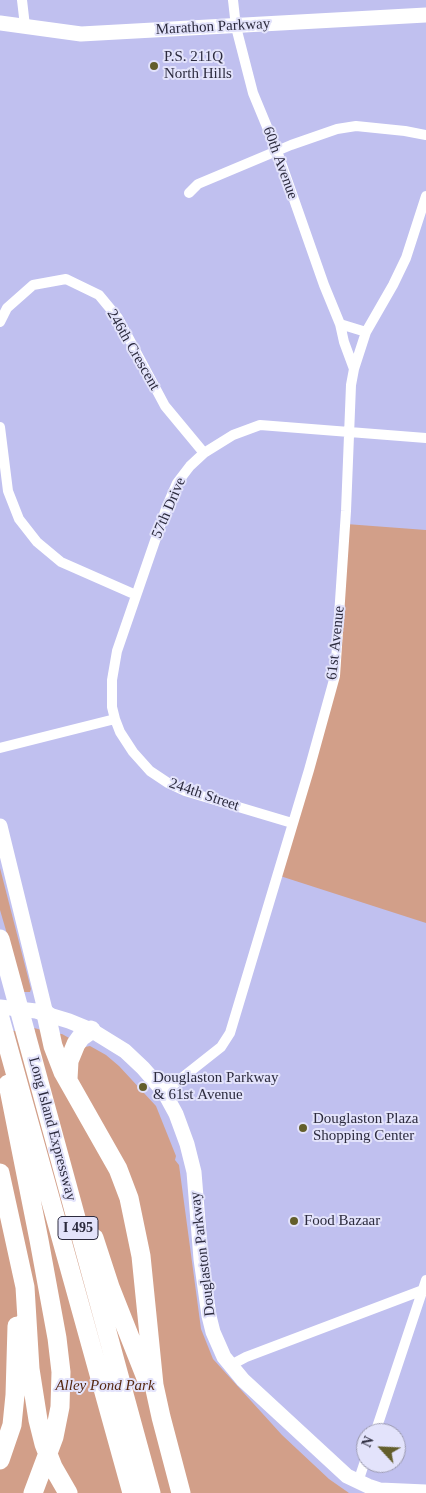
<!DOCTYPE html>
<style>
body{margin:0}
#map{position:relative;width:426px;height:1493px;overflow:hidden;background:#c0c0ef;font-family:Georgia,serif}
canvas{display:block}
.north{position:absolute;left:356px;top:1423px;width:50px;height:50px;box-sizing:border-box;background:#e3e3fb;border:1px solid #9a99af;border-radius:50%;rotate:295deg;font-size:14px;font-weight:700;line-height:20px;text-align:center;color:#2c2b3e}
.north::after{content:'';display:block;margin:auto;width:18px;height:22px;background:#635e2b;clip-path:polygon(50% 0,100% 100%,50% 72%,0 100%)}
</style>
<div id="map">
<canvas width="426" height="1493"></canvas>
<div class="north">N</div>
</div>
<script>
const ctx = document.querySelector('canvas').getContext('2d');
ctx.lineJoin = 'round';
function fillPath(path, color) { ctx.fillStyle = color; ctx.fill(path, 'evenodd'); }
const toPath = rows => new Path2D(rows.map(r => 'M' + r).join(''));
function stroke(path, color, width, dash) { ctx.strokeStyle = color; ctx.lineWidth = width; ctx.lineCap = dash ? 'butt' : 'round'; ctx.setLineDash(dash || []); ctx.stroke(path); }
function drawText(font, color, halo, rows, align = 'center') {
  ctx.font = font + ' Georgia,serif'; ctx.lineWidth = 4; ctx.setLineDash([]); ctx.textBaseline = 'middle'; ctx.strokeStyle = halo; ctx.fillStyle = color; for (const [text, x, y, turn = 0] of rows) {
    ctx.save(); ctx.translate(x, y); ctx.rotate((+turn || 0) * Math.PI / 180); ctx.textAlign = isNaN(turn) ? turn : align; if (halo) ctx.strokeText(text, 0, 0); ctx.fillText(text, 0, 0); ctx.restore();
  }
}
const green = toPath([
 [346,524,426,530,426,923,277,875,340,668],
 [0,868,31,989,30,992,24,992,0,910],
 [34,1028,42,1030,43,1033,62,1034,85,1047,90,1046,106,1055,119,1066,156,1106,176,1156,175,1160,179,1165,201,1329,213,1359,282,1435,329,1479,349,1493,0,1493,0,1030,35,1032]
]);
const street = toPath([
 [22,0,25,26],
 [233,0,236,27,253,93,277,151,324,285,340,324,344,342,354,369],
 [189,193,198,184,291,145,337,129,356,126,405,131,426,135],
 [0,322,7,308,33,285,66,279,99,295,118,318,165,406,204,453],
 [340,324,366,332],
 [0,427,8,491,19,519,37,542,61,562,136,595],
 [115,719,112,707,112,680,117,651,167,506,177,483,190,466,204,453,233,435,260,425,426,438],
 [0,748,115,719,120,732,133,752,150,771,168,783,185,791,292,823],
 [164,1092,221,1047,230,1033,309,770,335,676,346,511,351,385,354,369,366,332,393,285,406,258,426,196],
 [231,1365,246,1357,423,1290],
 [375,1433,426,1280],
 [358,1482,366,1458]
]);
const secondary = toPath([
 [0,23,81,34,426,15],
 [0,826,46,1014],
 [0,1007,36,1011,69,1021,91,1030,125,1051,143,1068,164,1092,176,1114,187,1144,194,1172,201,1259,209,1316,213,1332,224,1357,243,1380,347,1476,368,1486,380,1490,426,1492]
]);
const highway = toPath([
 [0,939,151,1493],
 [46,1014,53,1046,63,1072,118,1169,129,1198,141,1256,154,1385,161,1417,181,1493],
 [0,1018,132,1493],
 [68,1079,69,1061,76,1044,81,1037,91,1030],
 [8,1084,39,1240,57,1338,61,1372,60,1407,54,1437,33,1493],
 [0,1173,25,1287,30,1369,38,1420,44,1444,53,1467,68,1493],
 [94,1238,110,1287,146,1378],
 [0,1460,12,1425,15,1395,17,1326]
]);
const markers = [
 [154,66,5,"#635e2b"],
 [143,1087,5,"#635e2b"],
 [303,1128,5,"#635e2b"],
 [294,1221,5,"#635e2b"]
];
const shields = [
 [78,1228,40]
];
const shieldNames = [
 ["I 495",78,1228]
];
const streetNames = [
 ["Marathon Parkway",213,27,-3],
 ["60th Avenue",280,163,70],
 ["246th Crescent",133,350,60],
 ["57th Drive",169,508,-67],
 ["61st Avenue",336,643,-84],
 ["244th Street",204,795,19],
 ["Long Island Expressway",52,1129,75],
 ["Douglaston Parkway",203,1254,-97]
];
const poiNames = [
 ["P.S. 211Q",164,57],
 ["North Hills",164,74],
 ["Douglaston Parkway",153,1078],
 ["& 61st Avenue",153,1095],
 ["Douglaston Plaza",313,1119],
 ["Shopping Center",313,1136],
 ["Food Bazaar",304,1221]
];
const parkNames = [
 ["Alley Pond Park",105,1386]
];
fillPath(green, '#d29f89');
stroke(street, '#fff', 10);
stroke(secondary, '#fff', 15);
stroke(highway, '#fff', 19);
for (const [x, y, r, color] of markers) { const dot = new Path2D(); dot.arc(x, y, r, 0, 2 * Math.PI); ctx.fillStyle = color; ctx.fill(dot); stroke(dot, '#e3e3fb', 2); }
for (const [x, y, w] of shields) { const box = new Path2D(); box.roundRect(x - w / 2, y - 11.5, w, 23, 4); ctx.fillStyle = '#e3e3fb'; ctx.fill(box); stroke(box, '#2c2b3e', 1); }
drawText('bold 14px', '#2c2b3e', null, shieldNames);
drawText('15px', '#2c2b3e', '#e3e3fb', streetNames);
drawText('15px', '#2c2b3e', '#e3e3fb', poiNames, 'left');
drawText('italic 15px', '#552710', '#e3e3fb', parkNames);
</script>
